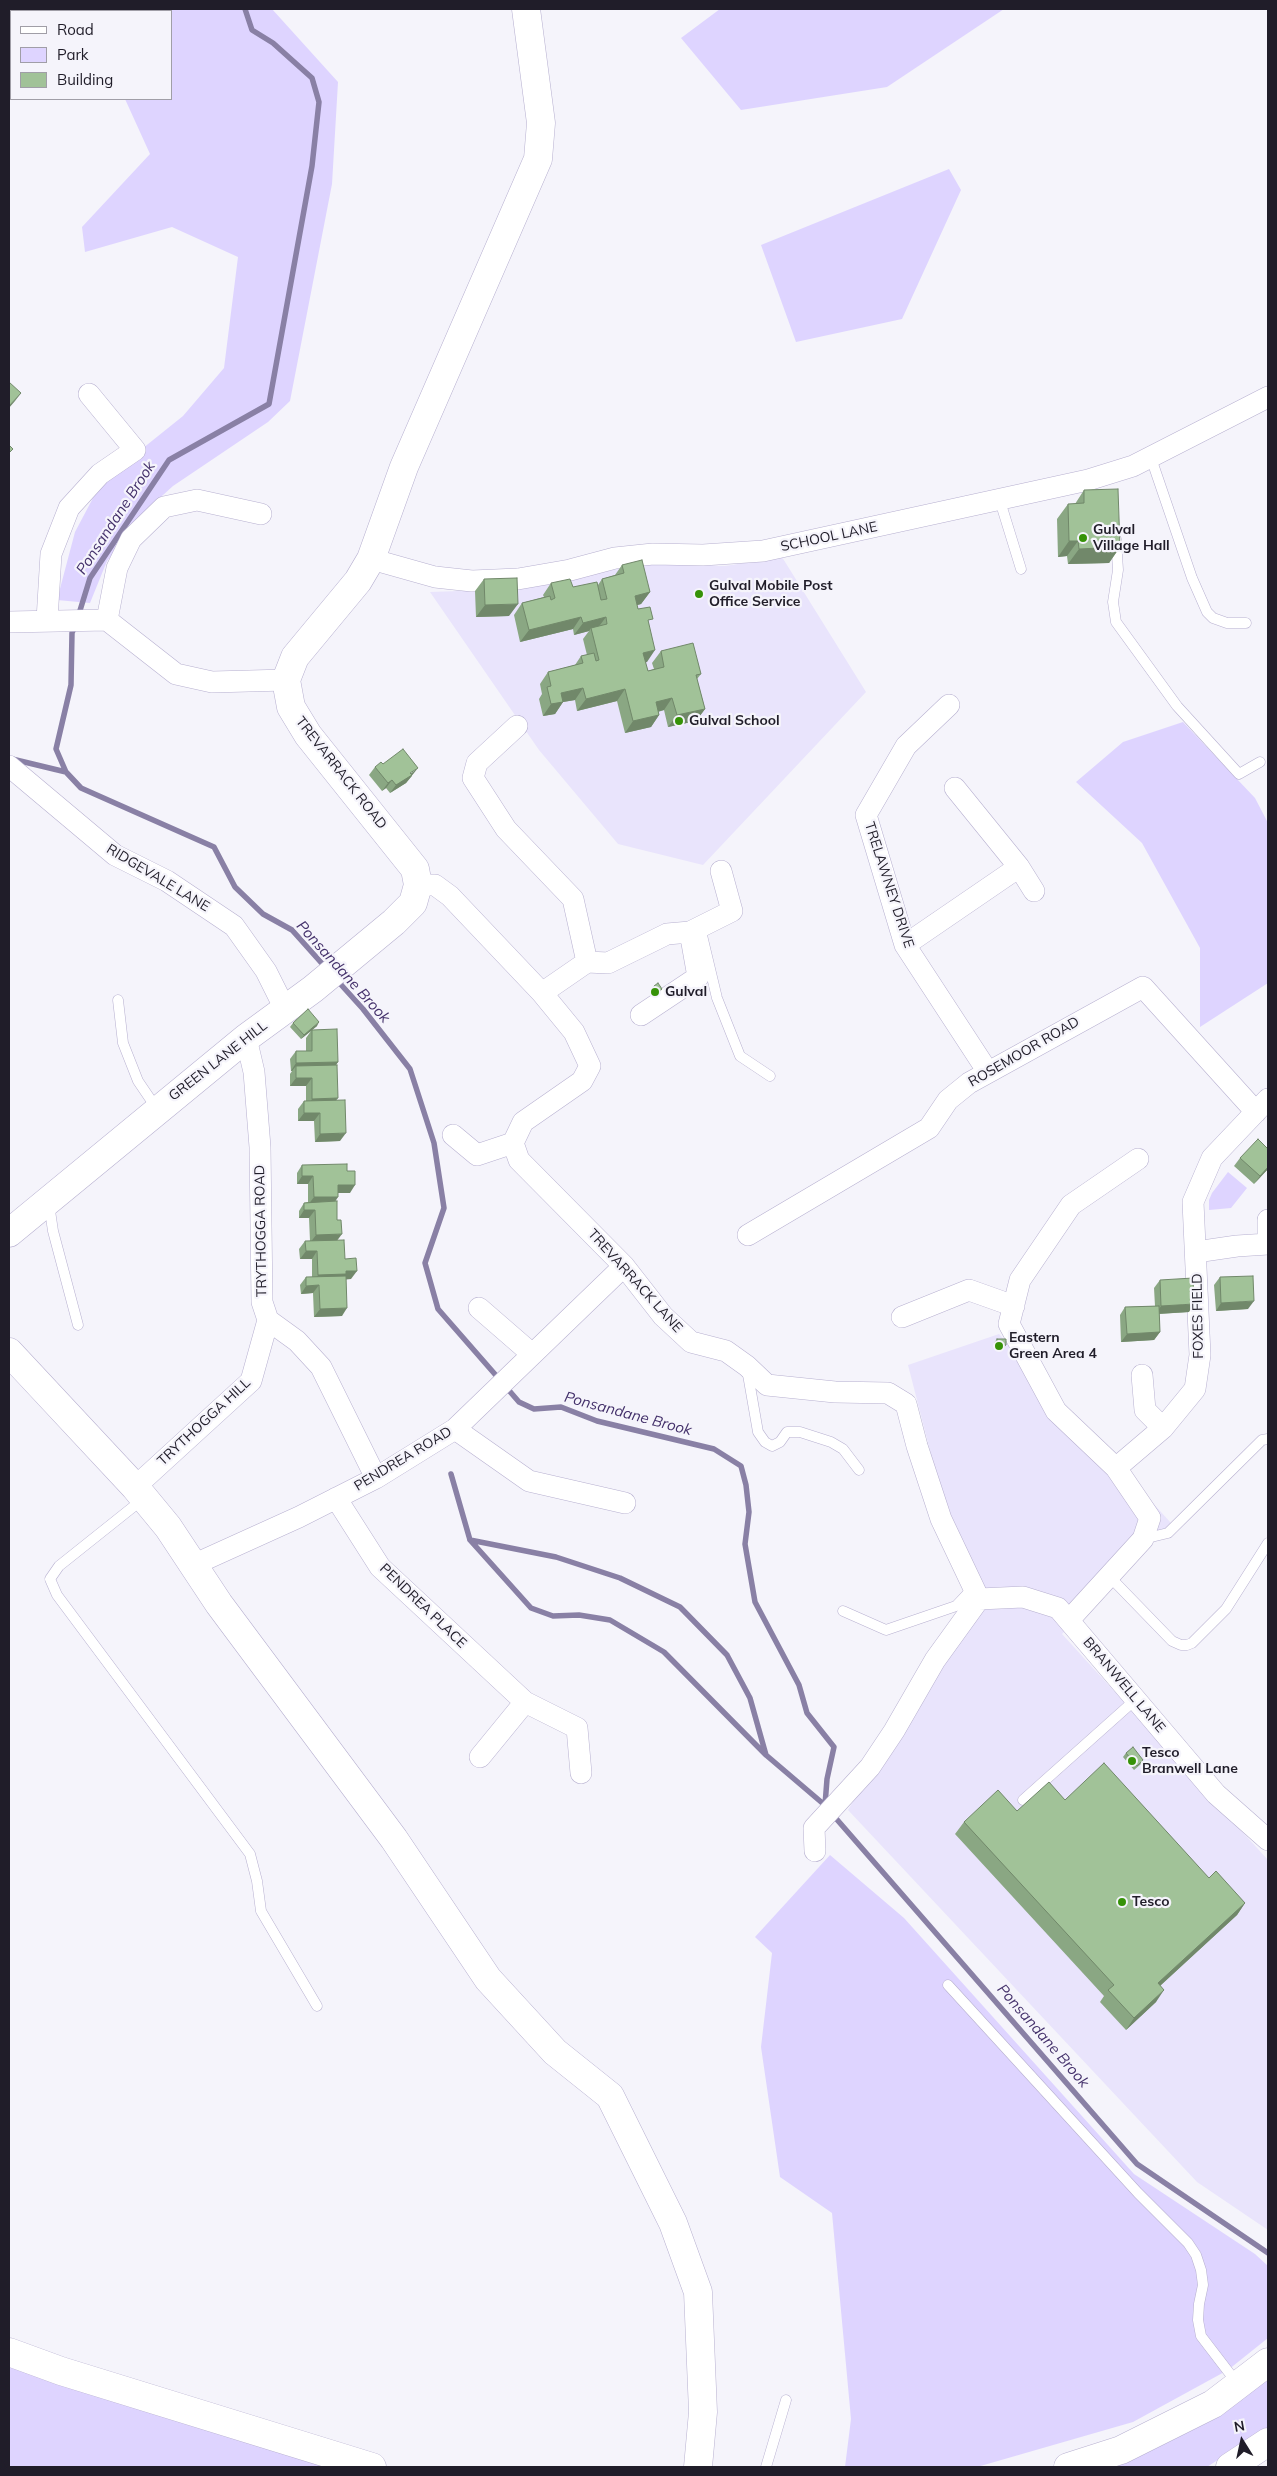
<!DOCTYPE html>
<style>
body{margin:0}
#map{position:relative;width:1277px;height:2476px;overflow:hidden;background:#f5f4fb;font-family:Mulish,sans-serif}
canvas{display:block}
.frame{position:absolute;inset:0;border:10px solid #201d29;pointer-events:none}
.legend{position:absolute;left:10px;top:10px;width:162px;height:90px;box-sizing:border-box;background:#f5f4fb;border:1px solid #a09ea7;margin:0;padding:6px 9px;list-style:none;font-size:15px;color:#201d29}
.legend li{display:flex;align-items:center;gap:10px;height:25px}
.legend b{width:25px;border:1px solid #a09ea7}
.north{position:absolute;left:1217px;top:2416px;width:50px;height:50px;-webkit-text-stroke:4px #f5f4fb;paint-order:stroke;rotate:350deg;font-size:14px;font-weight:700;line-height:20px;text-align:center;color:#201d29}
.north::after{content:'';display:block;margin:auto;width:18px;height:22px;background:#201d29;clip-path:polygon(50% 0,100% 100%,50% 72%,0 100%)}
</style>
<div id="map">
<canvas width="1277" height="2476"></canvas>
<div class="frame"></div>
<ul class="legend">
<li><b style="height:6px;background:#fff"></b>Road</li>
<li><b style="height:14px;background:#ded4ff"></b>Park</li>
<li><b style="height:14px;background:#a1c298"></b>Building</li>
</ul>
<div class="north">N</div>
</div>
<script>
const ctx = document.querySelector('canvas').getContext('2d');
ctx.lineJoin = 'round';
function fillPath(path, color) { ctx.fillStyle = color; ctx.fill(path, 'evenodd'); }
const toPath = rows => new Path2D(rows.map(r => 'M' + r).join(''));
function stroke(path, color, width, dash) { ctx.strokeStyle = color; ctx.lineWidth = width; ctx.lineCap = dash ? 'butt' : 'round'; ctx.setLineDash(dash || []); ctx.stroke(path); }
function drawText(font, color, halo, rows, align = 'center') {
  ctx.font = font + ' Mulish,sans-serif'; ctx.lineWidth = 4.5; ctx.setLineDash([]); ctx.textBaseline = 'middle'; ctx.strokeStyle = halo; ctx.fillStyle = color; for (const [text, x, y, turn = 0] of rows) {
    ctx.save(); ctx.translate(x, y); ctx.rotate((+turn || 0) * Math.PI / 180); ctx.textAlign = isNaN(turn) ? turn : align; if (halo) ctx.strokeText(text, 0, 0); ctx.fillText(text, 0, 0); ctx.restore();
  }
}
const built = toPath([
 [782,557,866,692,703,865,618,844,539,750,430,592,518,589,648,563,725,566],
 [999,1334,1171,1523,1062,1634,1268,1860,1268,2230,1197,2182,848,1810,969,1602,908,1365]
]);
const green = toPath([
 [84,9,272,9,338,82,332,184,290,401,268,422,173,486,152,505,107,561,90,603,57,600,75,532,102,481,183,416,224,368,238,257,172,227,85,252,82,227,150,154,125,99,171,99,171,11,85,11],
 [720,9,1004,9,887,87,741,110,681,38],
 [949,169,961,190,902,319,796,342,761,245],
 [1183,722,1255,798,1268,823,1268,983,1200,1027,1200,948,1142,843,1076,782,1123,742],
 [1228,1172,1247,1188,1231,1208,1209,1210,1209,1200,1212,1193],
 [830,1855,904,1918,1134,2174,1255,2254,1268,2266,1268,2338,1228,2370,1133,2422,977,2467,845,2467,851,2419,832,2213,780,2177,761,2047,772,1953,755,1937],
 [9,2366,327,2467,9,2467],
 [1268,2380,1268,2427,1207,2467,1096,2467,1244,2396]
]);
const stream = toPath([
 [78,617,90,578,169,460,269,404,312,166,319,102,312,78,273,43,252,30,245,9],
 [75,626,72,633,71,685,56,749,66,772,81,788,214,847,235,887,263,914,292,930,326,968],
 [12,759,66,772],
 [335,978,363,1009,410,1069,434,1143,444,1208,425,1263,438,1309,500,1380],
 [506,1387,519,1402,534,1409,561,1407,597,1421,714,1449,741,1466,746,1485,749,1512,745,1544,755,1602,799,1685,807,1713,834,1747,827,1779,825,1805],
 [451,1474,470,1540,556,1557,620,1578,680,1607,727,1655,750,1698,766,1755],
 [470,1540,531,1608,553,1616,579,1615,610,1620,664,1652,766,1755,827,1807],
 [833,1815,1137,2164,1268,2253]
]);
const service = toPath([
 [9,60,11,58],
 [1151,458,1192,578,1207,612,1213,618,1227,623,1246,623],
 [1000,501,1021,569],
 [1116,539,1118,570,1113,602,1116,622,1177,706,1239,774,1260,762],
 [700,927,717,998,740,1056,770,1076],
 [118,1000,123,1043,138,1081,157,1109],
 [49,1204,53,1231,78,1325],
 [747,1369,758,1432,765,1442,772,1446,780,1442,787,1432,800,1432,831,1442,843,1449,859,1470],
 [143,1499,59,1566,50,1579,57,1595,250,1854,257,1881,261,1911,317,2006],
 [1143,1539,1168,1533,1262,1440,1268,1439],
 [1109,1576,1172,1641,1181,1645,1187,1645,1192,1643,1226,1609,1268,1543],
 [843,1611,886,1630,956,1606,973,1588],
 [1023,1800,1135,1700],
 [948,1985,1138,2193,1188,2243,1196,2255,1201,2270,1203,2285,1199,2304,1198,2320,1201,2336,1237,2383],
 [766,2467,786,2400]
]);
const minor = toPath([
 [371,559,435,577,472,581,518,579,570,570,615,558,653,554,703,555,763,551,1088,480,1133,466,1268,397],
 [47,620,51,554,69,508,100,474,135,450,89,394],
 [107,620,117,568,131,539,164,507,197,500,261,514],
 [9,622,107,620,176,674,212,682,286,680],
 [949,705,906,746,866,815,905,945,988,1072],
 [517,726,477,763,473,778,506,829,573,899,587,962],
 [9,766,115,855,167,881,234,926,266,971,285,1009],
 [1019,867,1034,891],
 [418,885,435,885,450,896,542,993,574,1032,590,1066,582,1081,523,1122,513,1143,519,1160,624,1266,663,1316,691,1342,726,1351,747,1366,767,1385,835,1392,888,1393,906,1404,917,1446,941,1519,979,1599],
 [905,945,1019,867,955,788],
 [542,993,587,962,608,963,667,934,690,932,732,911,721,871],
 [641,1015,698,977,690,932],
 [246,1038,254,1072,260,1147,262,1302,268,1320,297,1341,321,1367,376,1478],
 [453,1135,477,1155,513,1143],
 [748,1235,929,1128,948,1100,969,1083,1143,987,1256,1112],
 [1196,1252,1237,1246,1268,1244,1268,1220],
 [479,1308,532,1354],
 [902,1317,969,1290,1014,1306],
 [1142,1375,1145,1410,1163,1428],
 [455,1429,529,1481,625,1503],
 [1116,1468,1163,1428,1195,1389,1200,1355,1193,1202,1212,1158,1268,1099],
 [135,1487,251,1381,268,1320],
 [336,1498,380,1567,525,1702],
 [193,1565,299,1517,376,1478,455,1429,624,1266],
 [979,1599,1023,1597,1058,1608,1216,1794,1268,1840],
 [1069,1620,1143,1539,1150,1518,1116,1468,1056,1411,1009,1324,1020,1280,1071,1205,1138,1159],
 [480,1757,525,1702,577,1728,581,1773],
 [815,1851,814,1828,870,1767,894,1731,935,1660,979,1599]
]);
const secondary = toPath([
 [9,1233,246,1038,313,989,394,922,413,903,418,885,415,869,308,735,291,707,286,680,295,657,358,581,371,559,404,467,538,159,541,123,526,9],
 [9,1352,135,1487,168,1527,219,1604,394,1839,488,1979,555,2052,610,2096,673,2223,698,2292,703,2412,698,2467],
 [1230,2467,1268,2442]
]);
const trunk = toPath([
 [9,2352,61,2371,372,2467],
 [1068,2467,1121,2450,1213,2404,1268,2362]
]);
const wall = toPath([
 [1084,490,1120,547,1109,563,1068,564,1067,556,1058,557,1057,519,1068,504,1075,504],
 [622,565,650,592,641,604,637,605,638,609,649,624,647,662,645,662,648,671,654,669,652,663,661,651,701,674,697,679,705,709,696,721,668,727,664,710,658,712,659,715,651,727,625,733,617,701,577,711,575,700,563,702,555,714,543,716,539,699,542,694,540,684,548,672,575,665,581,656,587,655,583,639,589,631,574,635,573,629,520,642,514,615,522,603,544,597,543,595,551,583,573,587,598,585,602,579,615,575],
 [484,579,509,616,476,617,475,591],
 [383,764,412,776,406,783,390,793,386,788,382,791,369,775,375,767],
 [654,986,662,989,659,993,655,996,651,990],
 [293,1023,317,1026,312,1030,338,1062,336,1065,336,1100,340,1141,315,1142,314,1121,298,1121,298,1109,304,1101,306,1101,306,1086,290,1086,290,1074,292,1071,291,1071,290,1059,296,1051,306,1051,306,1038,311,1031,301,1039,290,1027],
 [1240,1158,1268,1169,1254,1184,1234,1166],
 [302,1165,347,1171,350,1193,338,1193,335,1202,337,1240,345,1259,351,1279,346,1279,342,1316,314,1317,313,1293,301,1294,300,1285,306,1277,312,1277,312,1259,300,1259,299,1249,305,1241,310,1241,309,1218,299,1218,299,1211,304,1203,308,1202,308,1184,297,1184,297,1173],
 [1220,1277,1248,1309,1216,1311,1214,1285],
 [1160,1280,1189,1312,1159,1314,1160,1332,1154,1340,1121,1342,1120,1315,1125,1307,1155,1306,1154,1288],
 [997,1339,1003,1349,994,1349,994,1343],
 [1126,1753,1143,1760,1141,1764,1134,1770,1123,1757],
 [1065,1800,1209,1878,1245,1903,1237,1915,1160,1986,1156,2002,1126,2030,1100,2002,1104,1996,955,1834,964,1822,1017,1811]
]);
const shadedWall = toPath([
 [21,393,15,401,9,408,9,406],
 [1069,541,1078,541,1067,556,1058,557],
 [1120,547,1109,563,1068,564,1079,549],
 [650,592,641,604,627,608,635,596],
 [518,604,509,616,476,617,485,605],
 [581,617,573,629,520,642,529,630],
 [606,617,597,629,591,628,589,631,574,635,583,623],
 [655,650,647,662,635,665,643,653],
 [583,688,575,700,563,702,555,714,543,716,551,704,561,693],
 [625,689,617,701,577,711,586,699],
 [672,698,664,710,648,714,656,702],
 [705,709,696,721,668,727,677,715],
 [659,715,651,727,625,733,633,721],
 [418,768,406,783,390,793,396,785],
 [392,780,386,788,382,791,388,783],
 [662,989,659,993,655,996,658,992],
 [319,1022,317,1026,301,1039,304,1035],
 [338,1062,332,1070,296,1066,292,1071,291,1071,296,1063],
 [296,1078,312,1078,306,1086,290,1086],
 [338,1098,332,1106,307,1107,312,1099],
 [304,1113,320,1113,314,1121,298,1121],
 [346,1133,340,1141,315,1142,320,1134],
 [1268,1167,1268,1169,1254,1184,1260,1176],
 [302,1176,313,1176,308,1184,297,1184],
 [338,1185,355,1185,350,1193,333,1193],
 [314,1197,338,1197,333,1205,308,1205],
 [304,1210,315,1210,309,1218,299,1218],
 [342,1234,336,1242,310,1243,316,1235],
 [306,1251,317,1251,312,1259,300,1259],
 [346,1271,357,1271,351,1279,313,1283,318,1275],
 [319,1285,313,1293,301,1294,306,1286],
 [1254,1301,1248,1309,1216,1311,1221,1303],
 [1194,1304,1189,1312,1156,1314,1161,1306],
 [347,1308,342,1316,314,1317,320,1309],
 [1160,1332,1154,1340,1121,1342,1127,1334],
 [997,1345,1006,1345,1003,1349,994,1349],
 [1245,1903,1237,1915,1150,1995,1158,1983],
 [1164,1990,1156,2002,1126,2030,1134,2018]
]);
const building = toPath([
 [9,382,21,393,9,406,9,382],
 [9,445,13,449,9,453,9,445],
 [1118,489,1120,547,1079,549,1078,541,1069,541,1068,504,1084,503,1084,490,1118,489],
 [642,560,650,592,635,596,638,609,650,607,653,619,648,620,655,650,643,653,648,671,664,667,661,651,693,643,701,674,696,675,705,709,677,715,672,698,656,702,659,715,633,721,625,689,586,699,583,688,561,693,563,702,551,704,547,687,551,686,548,672,583,663,581,656,594,653,596,661,599,660,591,628,607,624,606,617,583,623,581,617,529,630,522,603,550,596,551,600,555,598,551,583,570,579,573,587,597,582,601,600,607,599,602,579,624,573,622,565,642,560],
 [517,578,518,604,485,605,484,579,517,578],
 [403,749,418,768,410,773,412,775,396,785,392,780,388,783,375,767,381,762,383,764,403,749],
 [658,983,662,989,658,992,654,986,658,983],
 [308,1009,319,1022,304,1035,293,1023,308,1009],
 [337,1029,338,1062,296,1063,296,1051,312,1051,312,1030,337,1029],
 [337,1065,338,1098,312,1099,312,1078,296,1078,296,1066,337,1065],
 [345,1100,346,1133,320,1134,320,1113,304,1113,304,1101,345,1100],
 [1258,1139,1268,1149,1268,1167,1260,1176,1240,1158,1258,1139],
 [347,1164,347,1171,355,1171,355,1185,338,1185,338,1197,314,1197,313,1176,302,1176,302,1165,347,1164],
 [337,1201,337,1220,341,1220,342,1234,316,1235,315,1210,304,1210,304,1203,337,1201],
 [344,1240,345,1259,356,1258,357,1271,346,1271,346,1274,318,1275,317,1251,306,1251,305,1241,344,1240],
 [346,1276,347,1308,320,1309,319,1285,306,1286,306,1277,346,1276],
 [1253,1276,1254,1301,1221,1303,1220,1277,1253,1276],
 [1193,1278,1194,1304,1161,1306,1160,1280,1193,1278],
 [1159,1306,1160,1332,1127,1334,1125,1307,1159,1306],
 [997,1339,1006,1339,1006,1345,997,1345,997,1339],
 [1133,1747,1143,1760,1137,1766,1126,1753,1133,1747],
 [1104,1763,1209,1878,1216,1871,1245,1903,1158,1983,1164,1990,1134,2018,1108,1990,1114,1985,964,1822,998,1790,1017,1811,1049,1782,1065,1800,1104,1763]
]);
const markers = [
 [1083,538,5,"#369208"],
 [699,594,5,"#369208"],
 [679,721,5,"#369208"],
 [655,992,5,"#369208"],
 [999,1346,5,"#369208"],
 [1132,1761,5,"#369208"],
 [1122,1902,5,"#369208"]
];
const poiNames = [
 ["Gulval",1093,530],
 ["Village Hall",1093,546],
 ["Gulval Mobile Post",709,586],
 ["Office Service",709,602],
 ["Gulval School",689,721],
 ["Gulval",665,992],
 ["Eastern",1009,1338],
 ["Green Area 4",1009,1354],
 ["Tesco",1142,1753],
 ["Branwell Lane",1142,1769],
 ["Tesco",1132,1902]
];
const streetNames = [
 ["SCHOOL LANE",829,537,-12],
 ["TREVARRACK ROAD",341,773,52],
 ["RIDGEVALE LANE",158,878,31],
 ["TRELAWNEY DRIVE",889,885,72],
 ["ROSEMOOR ROAD",1024,1052,-30],
 ["GREEN LANE HILL",218,1061,-38],
 ["TRYTHOGGA ROAD",261,1231,-91],
 ["TREVARRACK LANE",635,1281,48],
 ["FOXES FIELD",1198,1316,-91],
 ["TRYTHOGGA HILL",204,1422,-43],
 ["PENDREA ROAD",403,1459,-31],
 ["PENDREA PLACE",423,1606,44],
 ["BRANWELL LANE",1124,1685,50]
];
const waterNames = [
 ["Ponsandane Brook",116,518,-57],
 ["Ponsandane Brook",343,972,48],
 ["Ponsandane Brook",628,1414,15],
 ["Ponsandane Brook",1043,2036,49]
];
fillPath(built, '#e9e4fc');
fillPath(green, '#ded4ff');
stroke(stream, '#8980a5', 5.5);
stroke(service, '#b7b0d0', 11);
stroke(minor, '#b7b0d0', 22);
stroke(secondary, '#b7b0d0', 29);
stroke(trunk, '#b7b0d0', 29);
stroke(service, '#fff', 10);
stroke(minor, '#fff', 21);
stroke(secondary, '#fff', 28);
stroke(trunk, '#fff', 28);
fillPath(wall, '#8aa783');
fillPath(shadedWall, '#71886a');
fillPath(building, '#a1c298');
stroke(building, '#71886a', 1);
for (const [x, y, r, color] of markers) { const dot = new Path2D(); dot.arc(x, y, r, 0, 2 * Math.PI); ctx.fillStyle = color; ctx.fill(dot); stroke(dot, '#f5f4fb', 2); }
drawText('bold 14px', '#201d29', '#f5f4fb', poiNames, 'left');
drawText('14px', '#201d29', '#f5f4fb', streetNames);
drawText('italic 15px', '#44316b', '#f5f4fb', waterNames);
</script>
